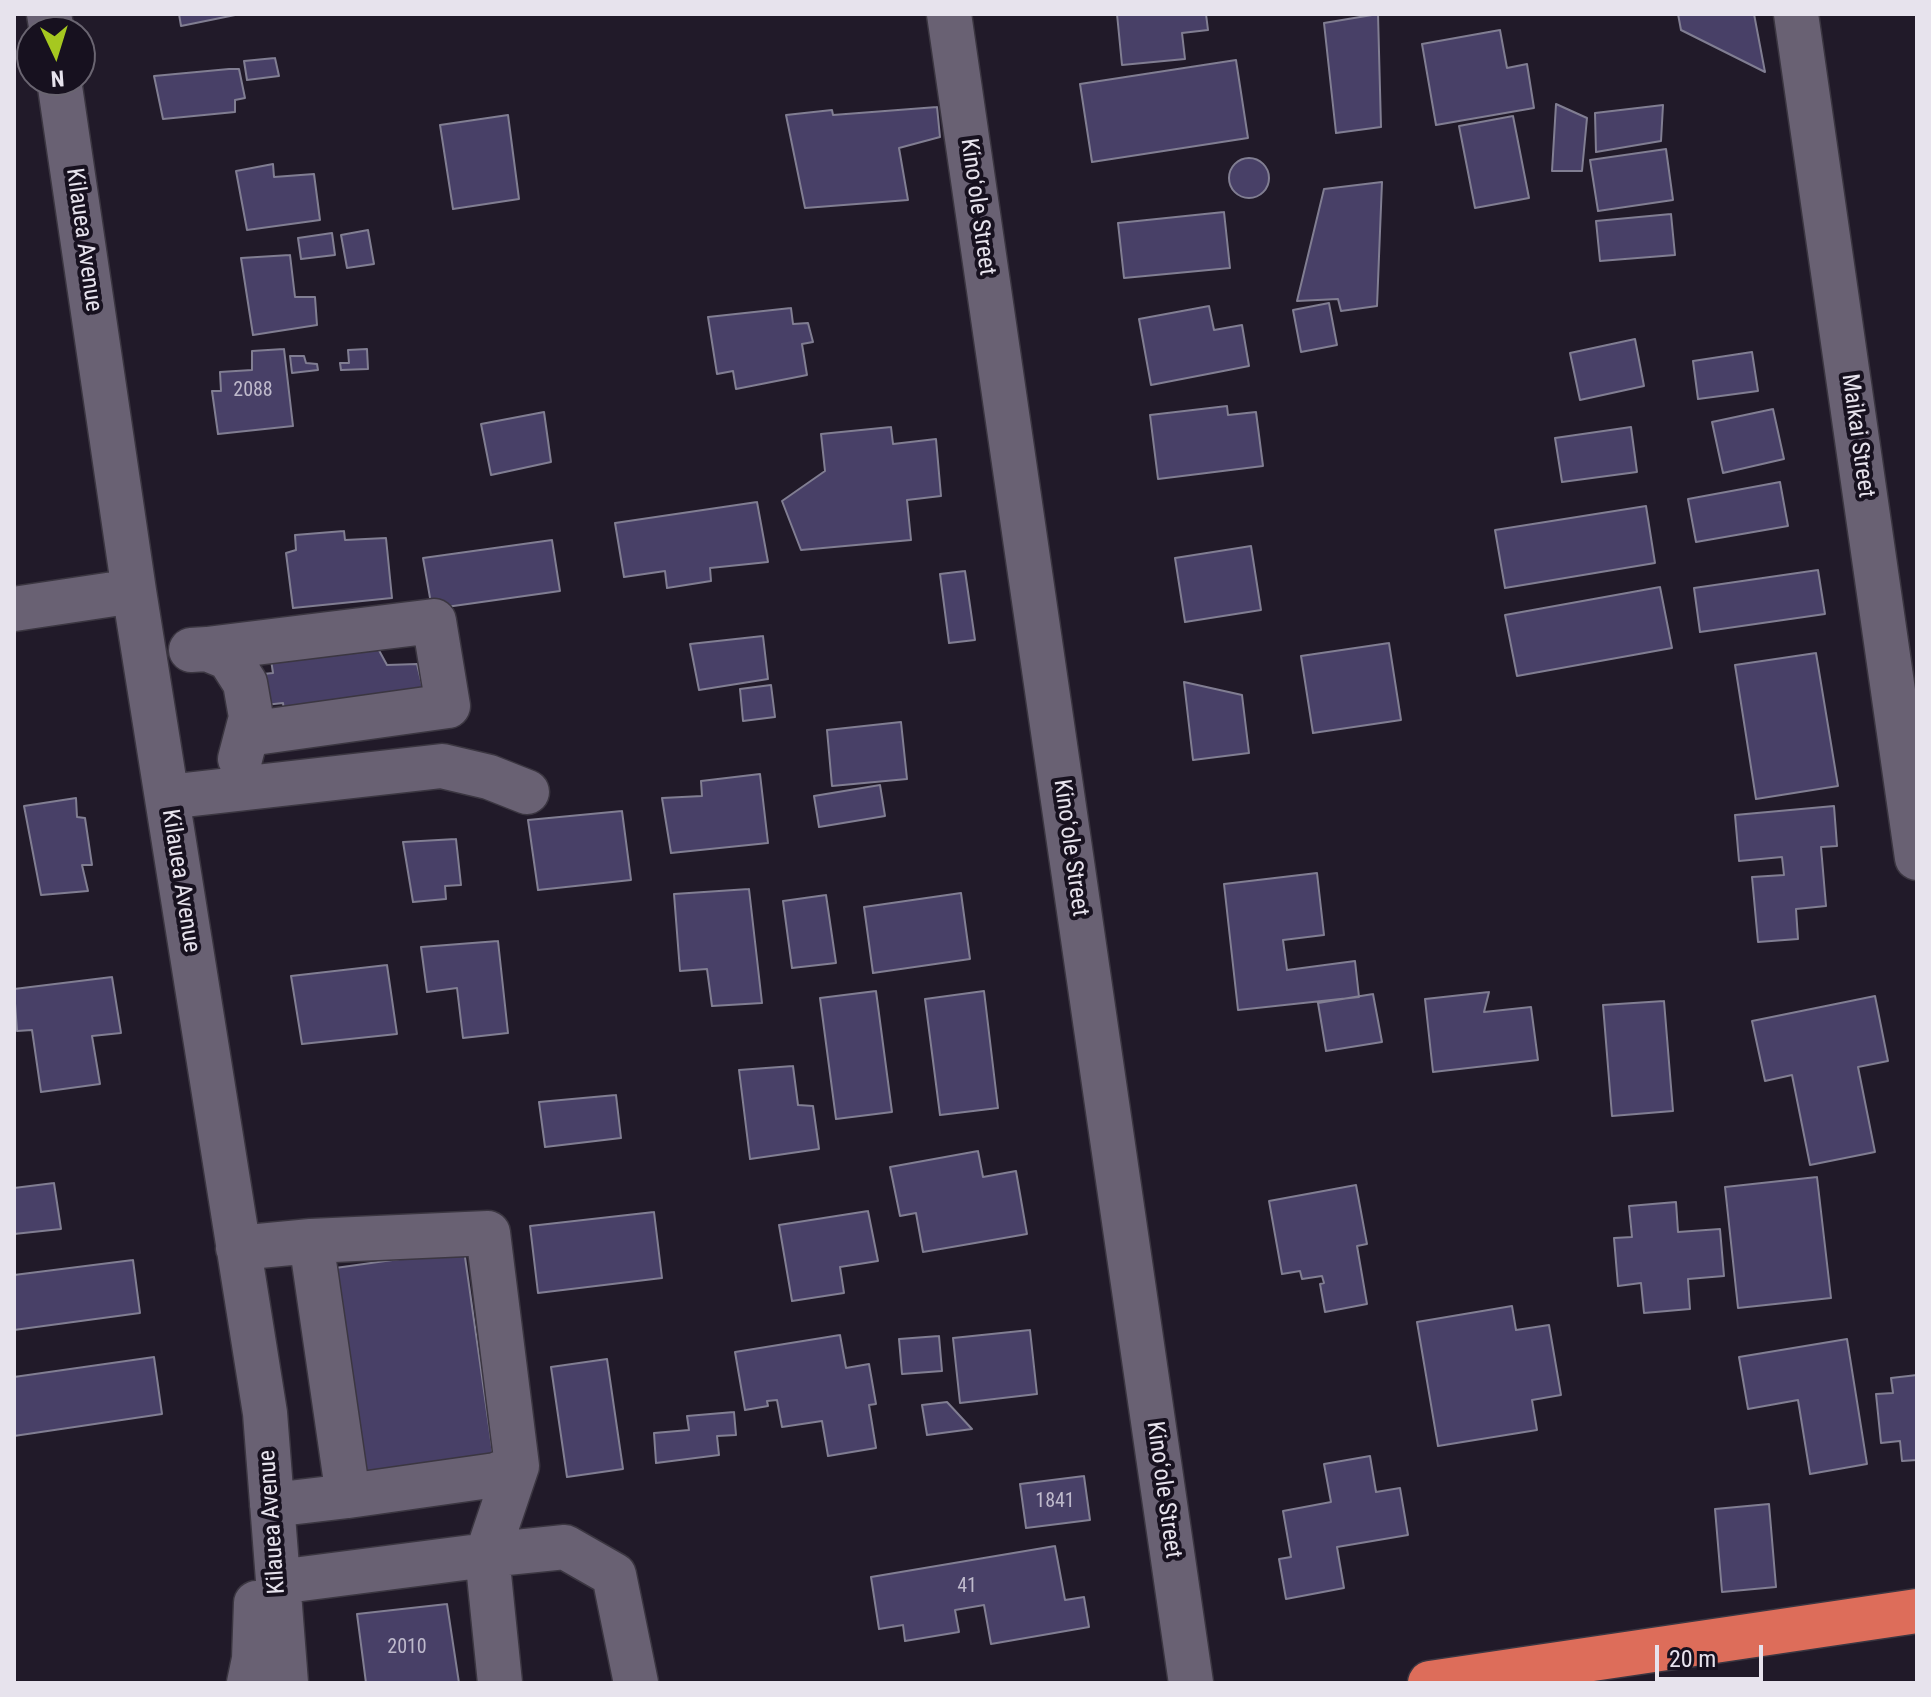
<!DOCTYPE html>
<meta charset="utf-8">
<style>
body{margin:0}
#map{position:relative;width:1931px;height:1697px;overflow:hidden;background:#211a29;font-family:"Roboto Condensed",sans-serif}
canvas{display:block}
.frame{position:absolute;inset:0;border:16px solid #e7e3ed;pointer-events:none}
.north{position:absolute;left:16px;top:16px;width:80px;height:80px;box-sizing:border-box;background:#17111f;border:2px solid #6a6571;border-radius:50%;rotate:176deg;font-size:22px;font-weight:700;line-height:32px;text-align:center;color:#e7e3ed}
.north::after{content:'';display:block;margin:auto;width:28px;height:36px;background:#a6c820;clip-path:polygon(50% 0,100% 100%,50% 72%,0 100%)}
.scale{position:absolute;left:1655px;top:1645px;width:108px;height:36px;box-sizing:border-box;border:4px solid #e7e3ed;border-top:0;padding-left:10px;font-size:24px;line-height:28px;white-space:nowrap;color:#e7e3ed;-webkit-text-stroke:6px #17111f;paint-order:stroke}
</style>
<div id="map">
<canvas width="1931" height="1697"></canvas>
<div class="frame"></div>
<div class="north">N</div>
<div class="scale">20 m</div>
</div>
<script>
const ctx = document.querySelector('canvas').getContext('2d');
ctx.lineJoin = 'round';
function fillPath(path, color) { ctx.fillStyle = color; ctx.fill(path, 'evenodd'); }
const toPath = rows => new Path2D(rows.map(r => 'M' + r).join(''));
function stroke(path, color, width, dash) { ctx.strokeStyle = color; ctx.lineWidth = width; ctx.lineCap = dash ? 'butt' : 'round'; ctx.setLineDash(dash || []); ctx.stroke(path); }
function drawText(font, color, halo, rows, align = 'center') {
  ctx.font = font + ' "Roboto Condensed",sans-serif'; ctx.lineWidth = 8; ctx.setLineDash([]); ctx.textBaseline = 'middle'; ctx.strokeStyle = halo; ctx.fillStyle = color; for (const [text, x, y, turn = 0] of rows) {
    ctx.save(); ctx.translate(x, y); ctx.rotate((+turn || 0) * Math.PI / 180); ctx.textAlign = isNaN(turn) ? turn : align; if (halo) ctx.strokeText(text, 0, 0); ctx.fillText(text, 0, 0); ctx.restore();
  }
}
const building = toPath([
 [179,14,240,14,181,26,179,14],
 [1117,14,1206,14,1208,30,1182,33,1185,59,1122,65,1117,14],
 [1378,14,1381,127,1336,133,1324,23,1378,14],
 [1678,14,1754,14,1765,72,1681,30,1678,14],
 [1500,30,1507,68,1527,64,1534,108,1436,125,1422,44,1500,30],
 [275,58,279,76,247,80,244,61,275,58],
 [1236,60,1248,138,1092,162,1080,84,1236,60],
 [229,69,239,69,245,98,235,100,235,112,163,119,154,76,229,69],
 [1556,104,1587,118,1582,171,1552,171,1556,104],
 [1663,105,1661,141,1596,152,1595,113,1663,105],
 [937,107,940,137,899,148,908,200,805,208,786,115,832,110,833,115,937,107],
 [508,115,519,199,453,209,440,125,508,115],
 [1513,116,1529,198,1475,208,1459,126,1513,116],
 [1666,149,1673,200,1598,211,1590,160,1666,149],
 '1229 178a20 20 0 1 1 40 0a20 20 0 1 1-40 0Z',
 [273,164,274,177,314,174,320,220,247,230,236,171,273,164],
 [1382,182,1377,306,1341,311,1338,299,1297,301,1324,189,1382,182],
 [1224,212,1230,268,1124,278,1118,223,1224,212],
 [1671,214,1675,255,1600,261,1596,221,1671,214],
 [368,230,374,264,347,268,341,235,368,230],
 [332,233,335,255,301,259,298,238,332,233],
 [290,255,295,297,315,297,317,325,253,335,241,258,290,255],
 [1329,303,1337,345,1301,352,1293,310,1329,303],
 [1209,306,1214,330,1242,325,1249,366,1151,385,1139,319,1209,306],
 [791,308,793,324,808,323,813,342,802,344,807,375,736,389,733,371,717,374,708,317,791,308],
 [1635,339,1644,386,1580,400,1570,353,1635,339],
 [284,349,293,426,218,434,212,391,221,391,220,372,252,370,252,351,284,349],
 [367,349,368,369,341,370,340,363,349,363,348,350,367,349],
 [1752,352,1758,391,1698,399,1693,361,1752,352],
 [290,356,304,356,306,363,317,364,318,370,292,373,290,356],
 [1227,406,1228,415,1256,412,1263,466,1158,479,1150,415,1227,406],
 [1773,409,1784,459,1723,473,1712,422,1773,409],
 [544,412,551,462,491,475,481,424,544,412],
 [891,427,893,444,936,439,941,496,907,500,911,540,801,550,782,501,825,471,821,434,891,427],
 [1631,427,1637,472,1562,482,1555,438,1631,427],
 [1780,482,1788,526,1696,542,1688,499,1780,482],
 [757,502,768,562,710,568,711,581,667,588,665,571,624,577,615,523,757,502],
 [1646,506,1655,563,1505,588,1495,530,1646,506],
 [344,531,345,540,386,538,392,598,293,608,286,553,296,550,295,535,344,531],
 [552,540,560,591,432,609,423,558,552,540],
 [1251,546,1261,610,1185,622,1175,558,1251,546],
 [1818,570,1825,614,1700,632,1694,588,1818,570],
 [965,571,975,640,949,643,940,574,965,571],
 [1660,587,1672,648,1517,676,1505,615,1660,587],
 [763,636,768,679,699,690,690,644,763,636],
 [375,643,387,665,417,664,425,697,285,718,283,703,256,706,253,675,273,673,270,653,375,643],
 [1389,643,1401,720,1313,733,1301,656,1389,643],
 [1816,653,1838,786,1756,799,1735,665,1816,653],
 [1184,682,1242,695,1249,753,1193,760,1184,682],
 [771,685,775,717,743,721,740,689,771,685],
 [901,722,907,779,832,786,827,730,901,722],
 [760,774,768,843,671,853,662,798,702,796,701,781,760,774],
 [880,785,885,816,819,827,814,796,880,785],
 [76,798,77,817,85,818,92,865,82,865,88,891,41,895,24,806,76,798],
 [1834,806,1837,846,1821,847,1826,906,1796,909,1798,939,1758,942,1752,877,1784,875,1782,857,1739,861,1735,815,1834,806],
 [622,811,631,880,538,890,528,820,622,811],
 [456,839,461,885,445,886,446,899,413,902,403,842,456,839],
 [1317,873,1324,935,1283,940,1287,970,1355,961,1359,997,1238,1010,1224,884,1317,873],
 [749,889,762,1003,712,1006,707,969,680,971,674,894,749,889],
 [961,893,970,959,873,973,864,907,961,893],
 [826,895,836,963,792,968,783,901,826,895],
 [498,941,508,1033,463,1038,457,988,427,992,421,947,498,941],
 [387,965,397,1034,302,1044,291,976,387,965],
 [112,977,121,1033,92,1036,100,1084,41,1092,32,1030,17,1031,14,989,112,977],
 [876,991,892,1112,836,1119,820,998,876,991],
 [984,991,998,1108,940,1115,925,999,984,991],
 [1489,992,1484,1012,1531,1007,1538,1060,1433,1072,1425,999,1489,992],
 [1373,994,1382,1042,1326,1051,1318,1003,1373,994],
 [1875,996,1888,1061,1858,1067,1875,1152,1810,1165,1792,1075,1765,1081,1752,1021,1875,996],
 [1664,1001,1673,1111,1612,1116,1603,1005,1664,1001],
 [793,1066,798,1105,813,1106,819,1149,750,1159,739,1070,793,1066],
 [616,1095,621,1138,545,1147,539,1102,616,1095],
 [978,1151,983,1177,1016,1171,1027,1234,923,1252,916,1213,900,1216,890,1167,978,1151],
 [1817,1177,1831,1298,1738,1308,1725,1187,1817,1177],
 [54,1183,61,1229,14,1234,14,1188,54,1183],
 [1356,1185,1367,1244,1357,1246,1367,1304,1325,1312,1320,1284,1324,1283,1322,1276,1302,1279,1300,1271,1282,1274,1269,1201,1356,1185],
 [1676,1202,1678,1232,1720,1229,1724,1276,1688,1279,1690,1309,1644,1313,1641,1283,1618,1286,1614,1238,1632,1237,1629,1206,1676,1202],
 [868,1211,878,1261,840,1267,844,1293,792,1301,779,1225,868,1211],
 [654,1212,662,1278,538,1293,530,1226,654,1212],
 [464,1250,495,1468,352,1488,321,1270,464,1250],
 [133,1260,140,1313,14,1330,14,1275,133,1260],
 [1512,1306,1516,1330,1549,1325,1561,1395,1532,1400,1537,1430,1438,1446,1417,1322,1512,1306],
 [1030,1330,1037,1394,960,1403,953,1338,1030,1330],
 [840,1335,846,1368,869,1364,876,1404,869,1405,876,1448,828,1456,822,1421,782,1427,777,1400,767,1401,768,1406,745,1410,735,1352,840,1335],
 [939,1336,942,1371,902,1374,899,1339,939,1336],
 [1847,1339,1867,1464,1810,1474,1798,1400,1748,1409,1739,1357,1847,1339],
 [154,1357,162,1414,14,1436,14,1377,154,1357],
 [607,1359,623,1469,567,1477,551,1367,607,1359],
 [1917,1375,1917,1460,1902,1461,1900,1441,1881,1443,1876,1394,1893,1393,1891,1378,1917,1375],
 [947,1402,972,1429,927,1435,922,1405,947,1402],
 [734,1412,736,1435,717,1436,719,1455,656,1463,654,1433,689,1430,687,1416,734,1412],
 [1370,1456,1376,1492,1400,1488,1408,1535,1337,1547,1344,1588,1286,1599,1279,1559,1291,1557,1283,1511,1331,1502,1324,1464,1370,1456],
 [1084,1476,1090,1520,1026,1528,1020,1484,1084,1476],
 [1769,1504,1776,1587,1722,1592,1715,1509,1769,1504],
 [1055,1546,1065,1600,1084,1597,1089,1627,991,1644,984,1605,955,1610,959,1632,905,1641,903,1625,879,1629,871,1577,1055,1546],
 [447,1604,459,1683,366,1683,357,1614,447,1604]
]);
const minor = toPath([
 [49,14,52,32],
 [949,14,1191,1683],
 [1796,14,1917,858],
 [59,80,134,591,265,1413,286,1683],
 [14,609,134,591],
 [207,649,434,621,448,706,248,734],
 [191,650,207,649,229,658,245,683,251,717,240,759],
 [167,797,442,766,489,777,527,792],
 [238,1248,311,1241,488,1233,517,1466,496,1475,348,1496],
 [272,1505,348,1496,311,1241],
 [278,1582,487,1555,565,1547,614,1575,636,1683],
 [249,1683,254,1659,256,1603],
 [500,1683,487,1555,517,1466]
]);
const highway = toPath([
 [1430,1683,1917,1611]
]);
const numberNames = [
 ["2088",253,391],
 ["1841",1055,1502],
 ["41",967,1587],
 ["2010",407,1648]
];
const streetNames = [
 ["Kinoʻole Street",977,207,82],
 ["Kilauea Avenue",83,240,82],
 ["Maikai Street",1857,436,82],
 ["Kinoʻole Street",1070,848,82],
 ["Kilauea Avenue",180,881,81],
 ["Kinoʻole Street",1163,1490,82],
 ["Kilauea Avenue",273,1522,-94]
];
fillPath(building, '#484067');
stroke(building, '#817e92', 2);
stroke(minor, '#3b3641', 47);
stroke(highway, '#3b3641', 47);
stroke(minor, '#696173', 44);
stroke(highway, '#dd6d5a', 44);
drawText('20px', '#bfbacc', null, numberNames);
drawText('24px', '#e7e3ed', '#17111f', streetNames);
</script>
